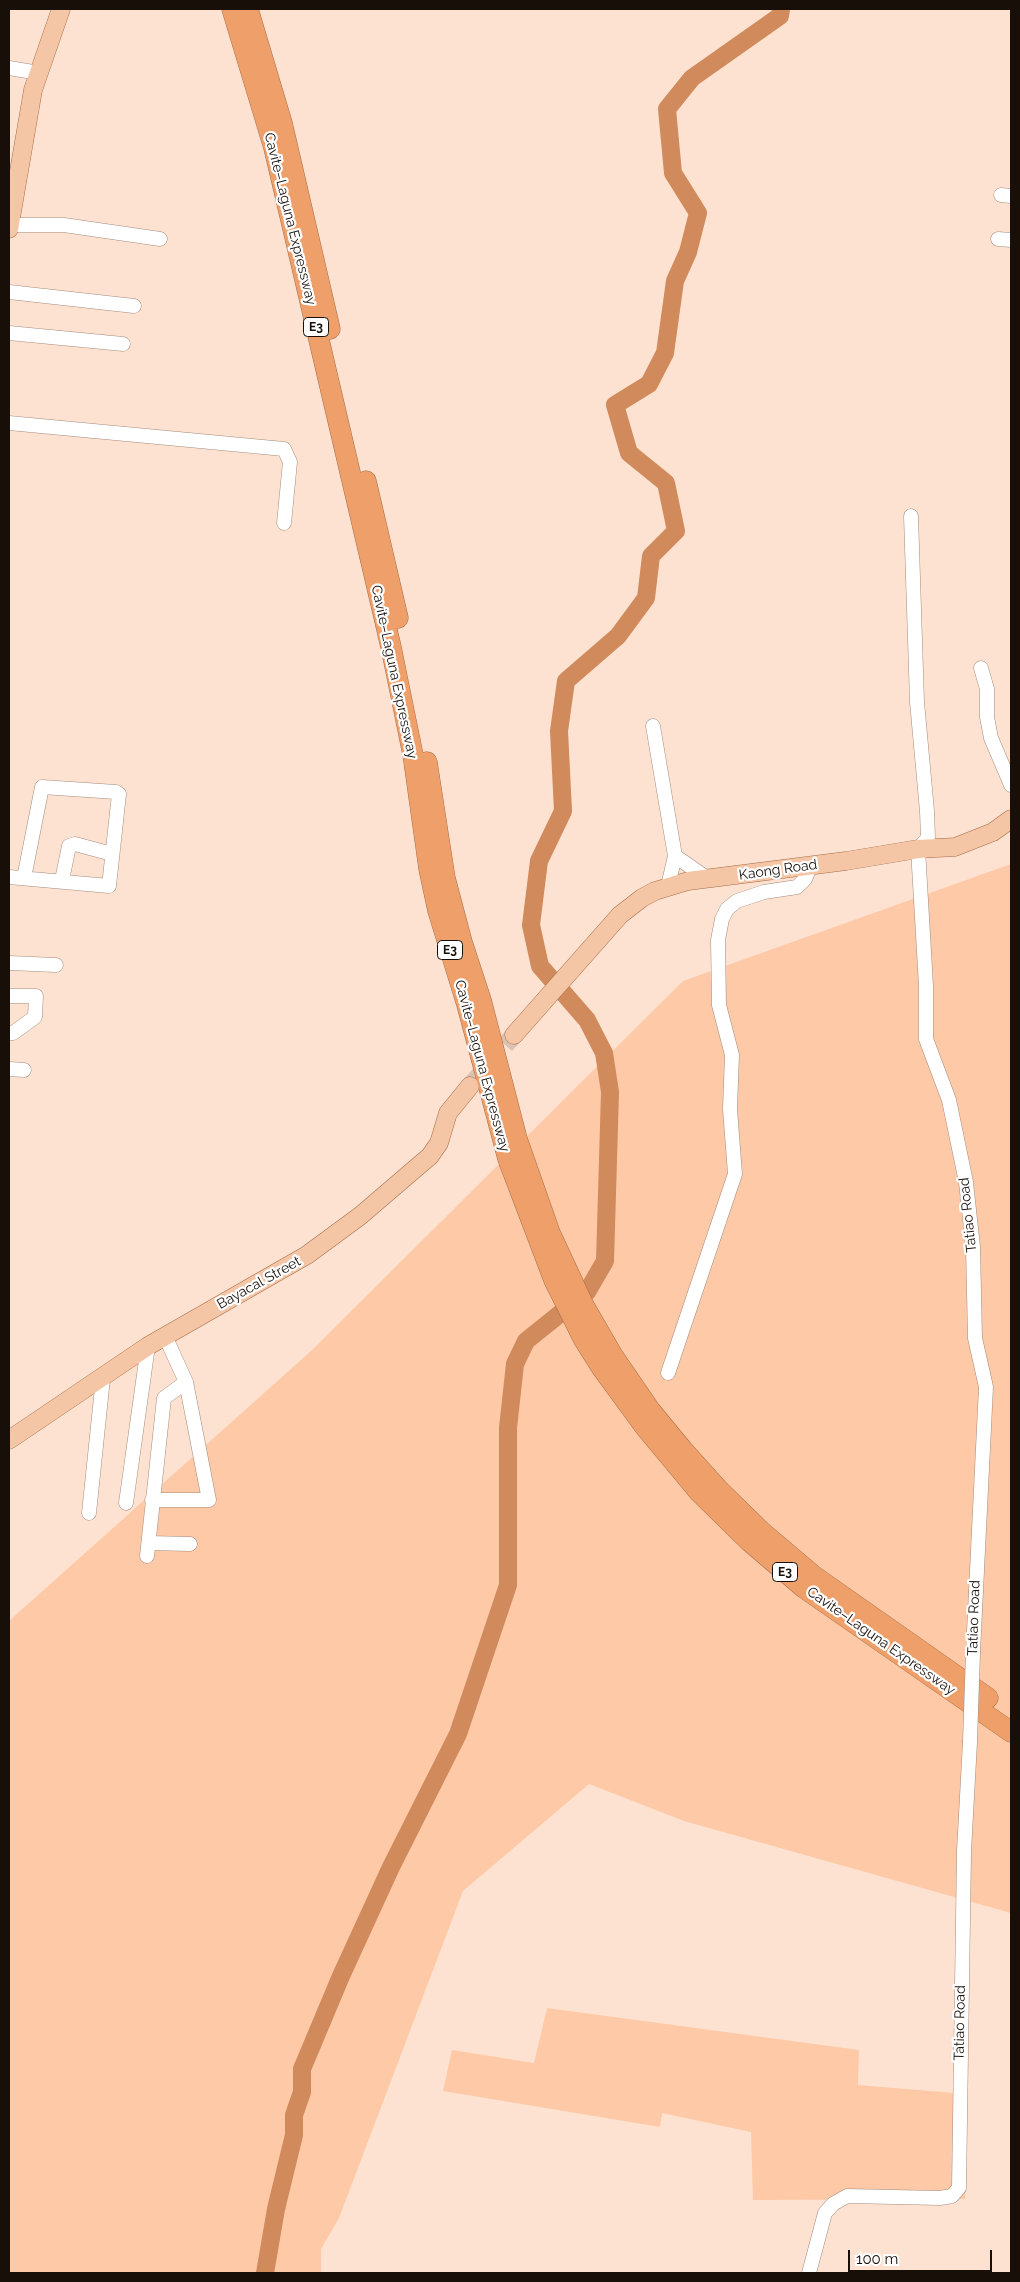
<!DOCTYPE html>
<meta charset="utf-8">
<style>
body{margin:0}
#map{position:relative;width:1020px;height:2282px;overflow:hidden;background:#fee2d1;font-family:Raleway,sans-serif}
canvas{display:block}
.frame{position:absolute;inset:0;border:10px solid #180f09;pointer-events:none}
.scale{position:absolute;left:848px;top:2250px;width:144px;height:22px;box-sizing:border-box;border:2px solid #180f09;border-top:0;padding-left:6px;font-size:15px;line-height:18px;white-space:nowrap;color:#180f09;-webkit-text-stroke:4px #fff;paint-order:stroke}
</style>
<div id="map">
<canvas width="1020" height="2282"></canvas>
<div class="frame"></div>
<div class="scale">100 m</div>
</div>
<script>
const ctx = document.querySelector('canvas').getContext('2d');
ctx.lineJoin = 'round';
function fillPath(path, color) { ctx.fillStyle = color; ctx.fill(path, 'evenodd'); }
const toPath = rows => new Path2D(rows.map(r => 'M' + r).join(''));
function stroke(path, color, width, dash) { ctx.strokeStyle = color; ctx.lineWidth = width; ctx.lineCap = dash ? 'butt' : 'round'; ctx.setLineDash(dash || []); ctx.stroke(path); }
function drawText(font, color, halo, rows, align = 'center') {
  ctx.font = font + ' Raleway,sans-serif'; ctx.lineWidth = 4.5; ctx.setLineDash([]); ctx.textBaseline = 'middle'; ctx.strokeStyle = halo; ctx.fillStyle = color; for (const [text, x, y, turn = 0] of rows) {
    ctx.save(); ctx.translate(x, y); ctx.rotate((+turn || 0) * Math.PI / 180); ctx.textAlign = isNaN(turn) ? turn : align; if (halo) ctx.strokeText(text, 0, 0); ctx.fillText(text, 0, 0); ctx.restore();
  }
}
const green = toPath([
 [1011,864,1011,1913,684,1821,589,1784,463,1891,339,2218,321,2249,321,2273,9,2273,9,1621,311,1351,683,981],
 [547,2008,859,2050,858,2085,967,2094,965,2199,753,2200,751,2132,662,2113,660,2127,443,2091,452,2050,534,2063]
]);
const river = toPath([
 [265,2273,276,2209,294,2135,294,2115,302,2092,302,2069,341,1976,391,1867,458,1734,508,1585,508,1428,515,1364,526,1341,587,1292,605,1261,610,1092,604,1053,587,1020,540,966,531,925,539,861,563,811,559,731,566,681,618,636,646,598,651,556,676,531,666,483,629,453,615,405,649,384,665,353,675,281,688,252,698,213,673,173,667,109,692,78,780,16,781,9]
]);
const majorTunnel = toPath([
 [470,1086,514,1035]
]);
const minor = toPath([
 [9,68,39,73],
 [1001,195,1011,196],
 [10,225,64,225,160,239],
 [998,239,1011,240],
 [9,292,134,306],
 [9,333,123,344],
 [9,423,284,449,290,462,284,523],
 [911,516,917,702,927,811,928,838,918,849,926,986,926,1039,949,1100,966,1182,973,1247,975,1338,986,1387,973,1652],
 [981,668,987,689,987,717,991,738,1011,785],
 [653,726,675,856,668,886],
 [675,856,708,879],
 [9,877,109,886,119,794,116,792,42,787,24,878],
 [62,880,69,846,75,844,112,854],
 [9,963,56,965],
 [9,996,36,996,35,1017,13,1033,9,1033],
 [9,1069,24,1070],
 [668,1373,735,1174,730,1109,732,1055,719,1005,718,940,722,919,727,909,737,901,764,892,797,887,805,879,811,865],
 [152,1500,209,1500,186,1382],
 [126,1503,148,1346],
 [89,1513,103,1378],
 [149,1543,190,1544],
 [147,1556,164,1398,186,1382,165,1336],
 [809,2273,825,2213,833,2204,847,2196,940,2198,952,2196,959,2188,964,1851,970,1742]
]);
const major = toPath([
 [9,229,33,90,61,9],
 [514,1035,620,915,642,898,655,891,688,881,846,861,918,849,955,847,993,832,1011,819],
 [9,1440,148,1346,307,1255,360,1216,430,1156,439,1143,448,1113,470,1086]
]);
const highway = toPath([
 [232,9,274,148,391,647,413,755,429,869,438,911,467,1005,508,1159,554,1280,584,1340,601,1367,645,1427,699,1492,750,1542,804,1588,1011,1732],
 [248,9,282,123,330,329],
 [366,481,398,618],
 [427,762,445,878,462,942,481,1000,517,1139,550,1233,583,1304,613,1356,650,1410,683,1450,719,1490,762,1532,814,1576,988,1698]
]);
const minorBridge = toPath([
 [970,1742,973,1652]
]);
const shields = [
 [316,327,25],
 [450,950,25],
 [785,1572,25]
];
const shieldNames = [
 ["E3",316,327],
 ["E3",450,950],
 ["E3",785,1572]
];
const streetNames = [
 ["Cavite–Laguna Expressway",290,219,76],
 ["Cavite–Laguna Expressway",394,672,78],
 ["Kaong Road",778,870,-8],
 ["Cavite–Laguna Expressway",482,1066,75],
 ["Tatiao Road",968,1215,-96],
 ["Bayacal Street",259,1283,-29],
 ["Tatiao Road",974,1618,-88],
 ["Cavite–Laguna Expressway",881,1641,35],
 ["Tatiao Road",960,2023,-89]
];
fillPath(green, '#fec9a6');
stroke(river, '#d08a5b', 18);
stroke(majorTunnel, '#dcc2b3', 18, [18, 9]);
stroke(minor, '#a48b7c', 15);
stroke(major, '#a46d48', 19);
stroke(highway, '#a46d48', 21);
stroke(minor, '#fff', 14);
stroke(major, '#f5c6a6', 18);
stroke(highway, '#efa06a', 20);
stroke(minorBridge, '#a48b7c', 15, []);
stroke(minorBridge, '#fff', 14);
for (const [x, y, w] of shields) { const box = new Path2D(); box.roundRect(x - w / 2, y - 9.5, w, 19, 4); ctx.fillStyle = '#fff'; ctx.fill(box); stroke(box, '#180f09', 1); }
drawText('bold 12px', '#180f09', null, shieldNames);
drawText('14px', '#180f09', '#fff', streetNames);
</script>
